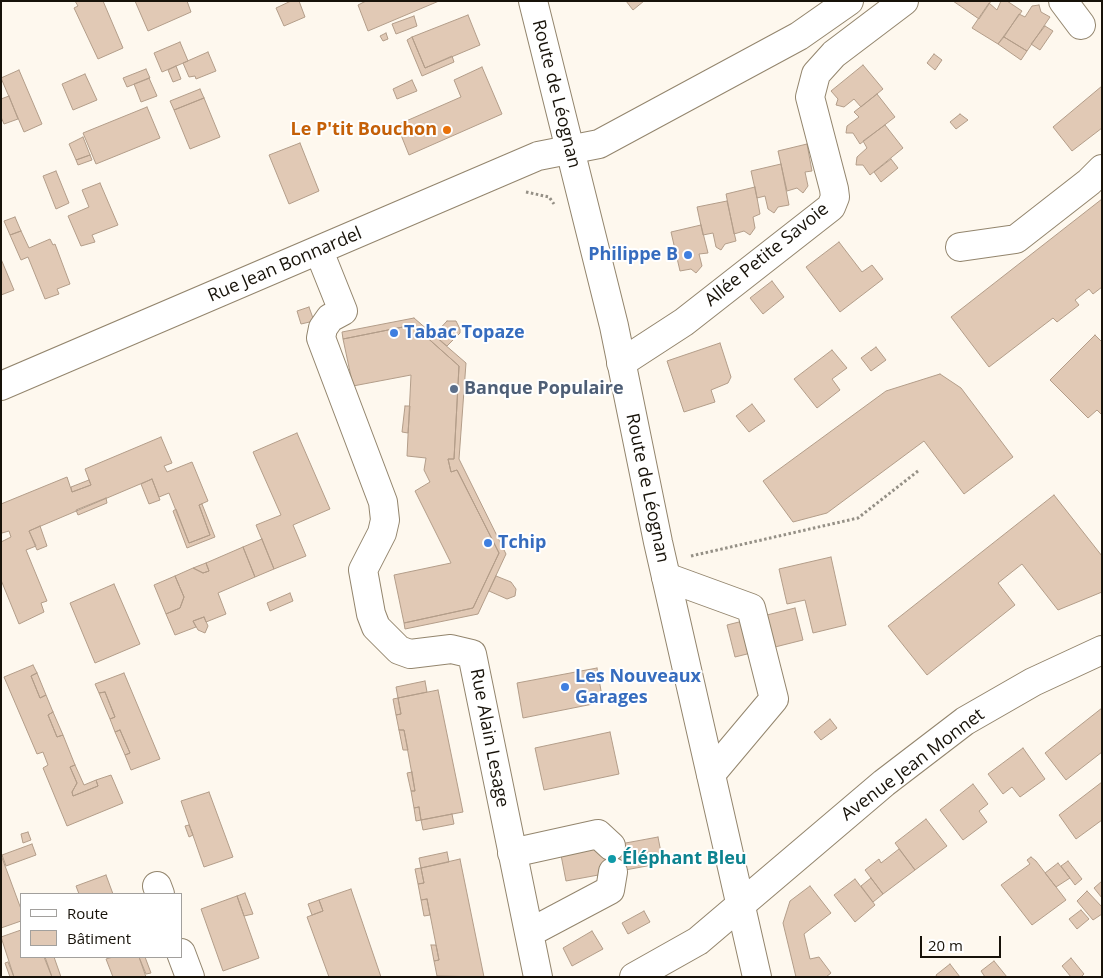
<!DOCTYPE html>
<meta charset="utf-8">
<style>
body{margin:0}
#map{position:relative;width:1103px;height:978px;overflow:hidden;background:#fef8ee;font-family:"Open Sans",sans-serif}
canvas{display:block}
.frame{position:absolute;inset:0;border:2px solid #171209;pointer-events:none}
.legend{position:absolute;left:20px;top:893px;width:162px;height:65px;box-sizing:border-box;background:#fff;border:1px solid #a2a09d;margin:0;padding:6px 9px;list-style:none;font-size:15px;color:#171209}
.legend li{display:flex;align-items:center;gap:10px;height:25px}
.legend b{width:25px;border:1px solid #a2a09d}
.scale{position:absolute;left:920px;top:936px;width:81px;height:22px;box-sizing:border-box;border:2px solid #171209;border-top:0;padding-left:6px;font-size:15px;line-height:18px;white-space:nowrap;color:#171209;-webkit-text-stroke:4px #fff;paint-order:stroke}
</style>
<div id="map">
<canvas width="1103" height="978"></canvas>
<div class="frame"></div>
<ul class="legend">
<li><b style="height:6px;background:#fff"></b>Route</li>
<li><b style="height:14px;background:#e1c9b5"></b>Bâtiment</li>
</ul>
<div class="scale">20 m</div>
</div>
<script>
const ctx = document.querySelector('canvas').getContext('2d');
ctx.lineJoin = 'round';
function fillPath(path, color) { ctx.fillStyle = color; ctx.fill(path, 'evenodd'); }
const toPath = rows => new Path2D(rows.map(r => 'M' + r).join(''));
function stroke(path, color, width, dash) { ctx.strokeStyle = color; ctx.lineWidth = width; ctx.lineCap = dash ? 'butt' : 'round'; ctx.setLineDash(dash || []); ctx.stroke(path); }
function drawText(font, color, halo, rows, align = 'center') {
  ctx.font = font + ' "Open Sans",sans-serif'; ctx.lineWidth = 4; ctx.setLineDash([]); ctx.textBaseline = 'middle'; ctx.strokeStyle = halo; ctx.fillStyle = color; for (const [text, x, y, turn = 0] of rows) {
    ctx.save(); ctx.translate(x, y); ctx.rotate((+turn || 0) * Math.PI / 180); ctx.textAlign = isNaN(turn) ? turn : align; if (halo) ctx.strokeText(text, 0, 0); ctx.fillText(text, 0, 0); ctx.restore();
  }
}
const building = toPath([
 [75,1,103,1,123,48,98,59,74,8,78,6,75,1],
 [135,1,187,1,191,12,148,31,135,1],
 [291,1,299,1,305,17,284,26,276,8,291,1],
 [366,1,439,1,368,31,358,5,366,1],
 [626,1,644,1,633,10,626,1],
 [953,1,991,1,979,19,953,1],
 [1001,1,1007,1,1022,11,998,44,972,28,989,3,997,10,1001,1],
 [1039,5,1041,12,1050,17,1027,51,1004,37,1019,14,1025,17,1032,6,1039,5],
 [468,15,480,45,425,68,412,37,468,15],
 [414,16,417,26,396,34,392,24,414,16],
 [1045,26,1053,31,1040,50,1031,44,1045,26],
 [386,33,388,39,383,41,380,36,386,33],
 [412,37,425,68,452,56,454,62,422,76,407,40,412,37],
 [1004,37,1027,51,1021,60,998,44,1004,37],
 [180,42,188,61,162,72,154,53,180,42],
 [208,52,216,71,196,79,195,76,189,77,183,63,208,52],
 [934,54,942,60,935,70,927,63,934,54],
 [863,65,883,89,861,107,854,99,844,107,836,105,838,99,831,91,863,65],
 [176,66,181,79,173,82,168,70,176,66],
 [482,67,502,114,409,155,397,125,461,97,454,80,482,67],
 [146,69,150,78,127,87,123,78,146,69],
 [19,70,42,124,24,132,1,78,19,70],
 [85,74,97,100,73,110,62,84,85,74],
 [149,78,157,96,141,102,134,84,149,78],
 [412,80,417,91,397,99,393,89,412,80],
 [1102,86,1102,128,1072,151,1053,127,1102,86],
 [200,89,204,98,174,110,170,101,200,89],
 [877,94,895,117,860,144,853,133,846,133,847,126,859,117,854,112,877,94],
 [9,96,18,119,4,124,1,117,1,99,9,96],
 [204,98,220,137,190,149,174,110,204,98],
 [147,107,160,138,96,164,83,133,147,107],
 [960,114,968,120,956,129,950,122,960,114],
 [885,125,903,148,870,175,863,165,856,165,857,157,867,148,863,141,885,125],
 [83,137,90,155,76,160,69,144,83,137],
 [300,143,319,191,289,204,269,155,300,143],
 [807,144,812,171,805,172,808,186,803,193,797,188,787,191,778,151,807,144],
 [90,155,92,160,78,165,76,160,90,155],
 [891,159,898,168,881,182,874,172,891,159],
 [781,164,789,205,778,207,774,213,768,209,765,196,757,198,751,171,781,164],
 [56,171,69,203,56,209,43,176,56,171],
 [100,183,118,225,92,235,95,242,81,246,68,216,89,207,82,190,100,183],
 [755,187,760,214,753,217,755,228,750,235,744,231,734,234,726,194,755,187],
 [1102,199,1102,287,1093,294,1089,289,1075,300,1079,305,1057,322,1053,318,989,367,951,317,1102,199],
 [727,201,736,241,725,244,721,250,716,247,713,233,703,235,697,207,727,201],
 [15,217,21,231,10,235,4,221,15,217],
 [701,225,708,253,699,254,702,266,696,273,691,269,680,271,671,232,701,225],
 [21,231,29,248,50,239,53,245,55,244,70,284,57,289,59,294,45,299,28,257,21,260,10,235,21,231],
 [839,242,862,272,872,265,883,279,840,312,806,267,839,242],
 [1,259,14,290,1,295,1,259],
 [772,281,784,297,763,314,750,298,772,281],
 [309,307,314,321,301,324,297,311,309,307],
 [414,318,466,363,459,459,506,554,478,614,405,629,404,623,473,608,499,553,457,470,451,472,448,459,454,459,459,366,413,325,343,339,342,332,414,318],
 [447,321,456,321,460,329,460,333,447,346,434,335,447,321],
 [413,325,459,366,454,459,448,459,451,472,457,470,499,553,473,608,404,623,394,575,451,563,415,491,430,482,424,470,426,458,407,456,411,375,353,386,343,339,413,325],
 [1095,335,1102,342,1102,415,1097,410,1088,418,1050,380,1095,335],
 [720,343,731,377,728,383,711,390,715,402,684,412,667,361,720,343],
 [876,347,886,360,871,371,861,358,876,347],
 [832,350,847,368,832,379,840,390,817,408,794,379,832,350],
 [940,374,961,388,1013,457,964,494,924,441,827,513,793,522,763,481,886,391,940,374],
 [752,404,765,421,749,432,736,416,752,404],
 [405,406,410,406,408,433,402,432,405,406],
 [297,433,330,509,293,525,306,556,274,569,256,525,281,515,253,452,297,433],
 [161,437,172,463,164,466,167,472,192,462,208,501,199,505,210,535,189,543,169,493,159,497,152,479,29,531,36,546,26,550,47,601,41,603,44,612,19,624,1,580,1,542,11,537,9,531,2,533,1,531,1,504,67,477,72,492,91,485,85,469,161,437],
 [152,479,160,500,149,504,141,484,152,479],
 [89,480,91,485,72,492,71,487,89,480],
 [1054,495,1102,556,1102,592,1058,610,1022,564,998,583,1015,605,927,675,888,626,1054,495],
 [106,498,107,503,78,515,76,510,106,498],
 [202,504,215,537,187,548,173,511,176,509,189,543,210,535,199,505,202,504],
 [40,526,47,546,37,550,29,531,40,526],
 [262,539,274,569,255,577,243,547,262,539],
 [243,547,255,577,218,593,226,614,206,622,204,617,193,621,196,627,175,635,166,614,180,608,184,597,175,576,193,568,203,573,209,571,206,563,243,547],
 [831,557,846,625,813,633,805,600,787,604,779,569,831,557],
 [206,563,209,571,203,573,193,568,206,563],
 [175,576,184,597,180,608,166,614,154,585,175,576],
 [496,576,511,582,516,589,515,596,507,599,489,591,496,576],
 [114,584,140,644,95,663,70,603,114,584],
 [290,593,293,601,270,611,267,603,290,593],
 [795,608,803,640,735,657,727,625,795,608],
 [204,617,208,626,205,633,198,630,193,621,204,617],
 [33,665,37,673,31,676,40,698,46,695,53,712,48,715,57,737,63,735,75,765,70,767,77,783,72,792,73,796,98,786,96,780,111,775,123,803,67,826,43,768,48,765,43,752,37,754,4,677,33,665],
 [597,668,603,702,523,718,517,683,597,668],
 [37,673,46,695,40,698,31,676,37,673],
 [124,673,160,759,131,770,125,755,130,753,120,730,115,732,110,719,115,717,105,692,99,693,95,684,124,673],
 [425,681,427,692,398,698,396,687,425,681],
 [438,690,463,812,421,820,419,807,414,808,411,791,415,791,404,730,399,730,396,715,401,714,398,698,438,690],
 [105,692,115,717,110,719,99,693,105,692],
 [398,698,401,714,396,715,393,699,398,698],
 [1102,708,1102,752,1066,780,1045,753,1102,708],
 [53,712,63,735,57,737,48,715,53,712],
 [830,719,837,728,821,740,814,732,830,719],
 [120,730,130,753,125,755,115,732,120,730],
 [399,730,404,730,408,750,403,750,399,730],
 [610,732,619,774,544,790,535,748,610,732],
 [1023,748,1045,779,1020,797,1012,787,1003,794,988,774,1023,748],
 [75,765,84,785,96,780,98,786,73,796,72,792,77,783,70,767,75,765],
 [412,772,415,791,411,791,407,773,412,772],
 [1102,782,1102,820,1076,839,1059,815,1102,782],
 [973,784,988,804,979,811,987,822,963,840,940,810,973,784],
 [209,792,233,857,204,867,181,801,209,792],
 [419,807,421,820,416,821,414,808,419,807],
 [452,814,454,824,423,830,421,820,452,814],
 [926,819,947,846,915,870,895,843,926,819],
 [189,825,193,835,189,837,185,826,189,825],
 [28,832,31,840,23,843,21,834,28,832],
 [658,837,663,863,566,881,561,855,658,837],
 [32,844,36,855,6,866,2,855,32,844],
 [899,849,915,870,883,894,865,870,879,859,881,863,899,849],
 [447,852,449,862,421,868,419,858,447,852],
 [1,855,21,909,21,921,1,928,1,855],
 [1031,857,1036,861,1066,900,1032,925,1001,885,1030,864,1027,860,1031,857],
 [460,859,484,977,437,976,434,961,439,960,427,899,421,900,418,884,424,883,421,868,460,859],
 [1068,861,1082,879,1075,885,1061,866,1068,861],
 [1058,863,1070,878,1056,887,1045,873,1058,863],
 [421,868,424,883,418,884,415,869,421,868],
 [106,875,113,894,79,894,76,886,106,875],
 [871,878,883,894,873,902,861,886,871,878],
 [855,879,875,905,855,922,834,895,855,879],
 [1102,881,1102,898,1094,888,1102,881],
 [810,886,831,913,804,934,810,959,819,957,831,973,826,977,796,977,783,923,790,901,810,886],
 [351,889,381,977,329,977,307,917,323,911,319,900,351,889],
 [1087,891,1102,907,1102,914,1093,920,1077,901,1087,891],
 [245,893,253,914,244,916,237,896,245,893],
 [237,896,259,958,223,971,201,909,237,896],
 [427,899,430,915,424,916,421,900,427,899],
 [319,900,323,911,312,915,308,904,319,900],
 [1081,910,1089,919,1077,929,1069,919,1081,910],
 [644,911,650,922,628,934,622,923,644,911],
 [21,930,21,957,44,957,52,977,14,977,1,937,21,930],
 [592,931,603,949,572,966,563,948,592,931],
 [431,945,436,945,439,960,434,961,431,945],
 [45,957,54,957,61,977,52,977,45,957],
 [113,957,139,957,146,977,113,977,106,959,113,957],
 [139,957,145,957,151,973,146,974,139,957],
 [1071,958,1084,974,1081,977,1071,977,1062,966,1071,958],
 [994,961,1007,977,985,977,981,971,994,961],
 [8,962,14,977,10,977,5,963,8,962],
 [950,964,960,977,937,977,936,975,950,964]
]);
const path = toPath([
 [526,192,549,197,554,204],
 [691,556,858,518,918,471]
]);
const minor = toPath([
 [1063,1,1081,25],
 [960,247,1016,239,1089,182,1102,169],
 [319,251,343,311,330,318,323,328,321,338,383,502,385,520,382,533,363,570,371,614,376,627,399,650,410,654,451,649,472,654,538,977],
 [621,363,684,322,831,207,835,197,834,189,810,97,816,74,834,54,904,1],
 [1,386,538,156,599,144,799,36,849,1],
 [666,577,751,608,774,699,711,774],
 [512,853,598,834,611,846],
 [157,886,160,894],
 [529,933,610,890,613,872],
 [181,953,190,977],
 [634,977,698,941,884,783,965,721,1033,682,1102,650]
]);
const major = toPath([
 [533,1,614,326,658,542,757,977]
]);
const markers = [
 [447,130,5,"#e8710a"],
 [688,255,5,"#3f7fe0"],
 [394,333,5,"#3f7fe0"],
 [454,389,5,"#5c6f8a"],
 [488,543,5,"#3f7fe0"],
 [565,687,5,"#3f7fe0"],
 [612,859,5,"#0f9aa8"]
];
const streetNames = [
 ["Route de Léognan",556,94,76],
 ["Allée Petite Savoie",767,255,-39],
 ["Rue Jean Bonnardel",285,265,-23],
 ["Route de Léognan",647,488,78],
 ["Rue Alain Lesage",489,738,79],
 ["Avenue Jean Monnet",913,765,-37]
];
const foodNames = [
 ["Le P'tit Bouchon",437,130]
];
const shopNames = [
 ["Philippe B",678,255,"right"],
 ["Tabac Topaze",404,333],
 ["Tchip",498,543],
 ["Les Nouveaux",575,677],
 ["Garages",575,698]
];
const serviceNames = [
 ["Banque Populaire",464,389]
];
const cultureNames = [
 ["Éléphant Bleu",622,859]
];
fillPath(building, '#e1c9b5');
stroke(building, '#b39d89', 1);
stroke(minor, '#93856d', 30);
stroke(major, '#93856d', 30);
stroke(path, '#959086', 3, [2.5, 2.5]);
stroke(minor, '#fff', 28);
stroke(major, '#fff', 28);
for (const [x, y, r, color] of markers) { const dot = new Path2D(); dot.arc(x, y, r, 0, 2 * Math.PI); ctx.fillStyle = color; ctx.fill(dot); stroke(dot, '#fff', 2); }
drawText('18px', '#171209', '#fff', streetNames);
drawText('bold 18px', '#c56008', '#fff', foodNames, 'right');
drawText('bold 18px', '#366cbe', '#fff', shopNames, 'left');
drawText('bold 18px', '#4e5e75', '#fff', serviceNames, 'left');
drawText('bold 18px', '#0d838f', '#fff', cultureNames, 'left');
</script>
